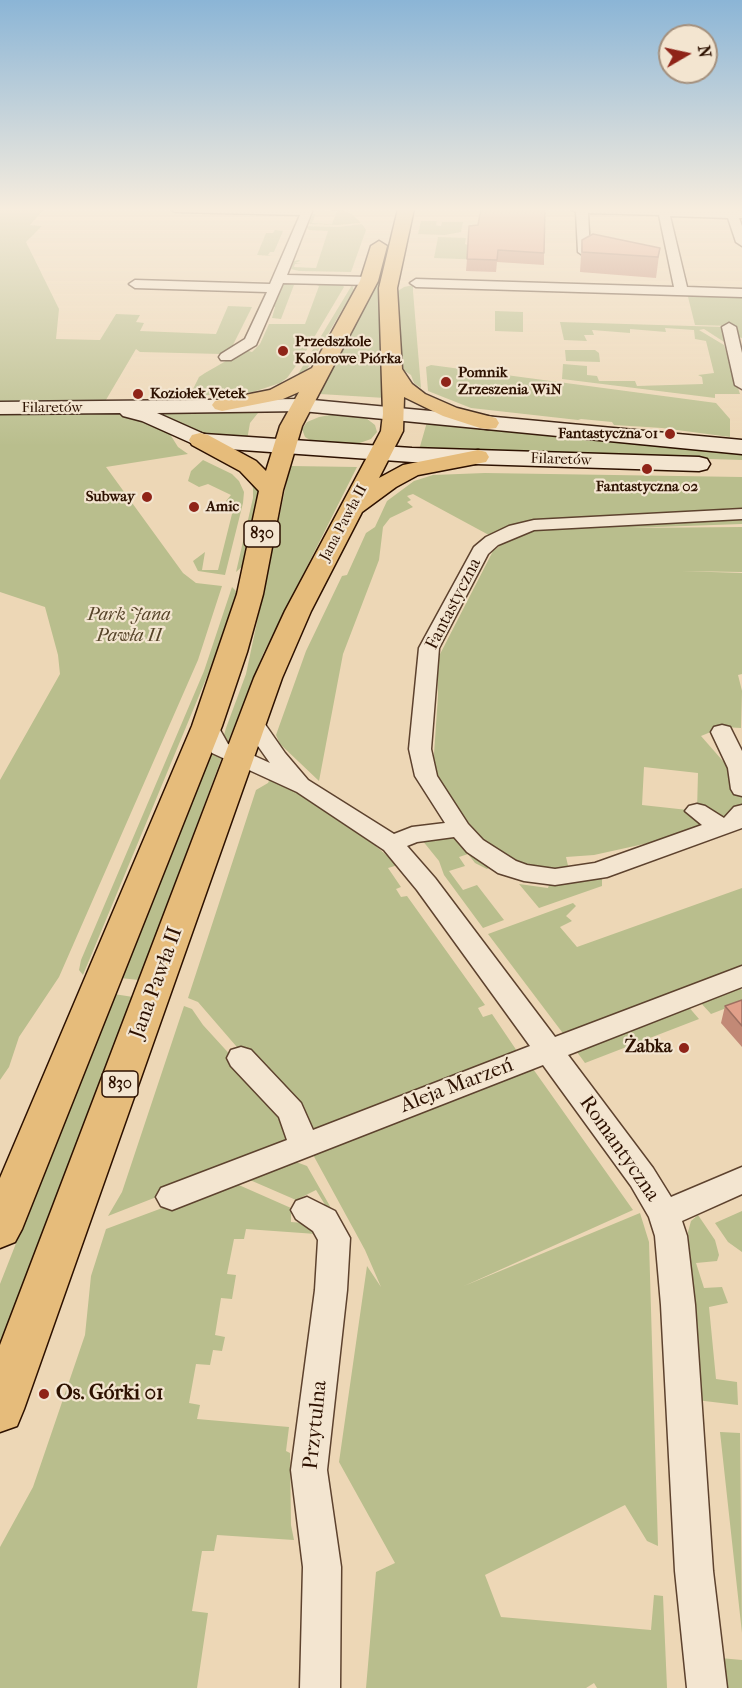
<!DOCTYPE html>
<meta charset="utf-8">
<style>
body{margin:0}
#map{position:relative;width:742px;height:1688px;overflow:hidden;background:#edd7b6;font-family:"IM FELL French Canon",serif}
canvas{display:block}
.north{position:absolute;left:658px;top:24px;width:60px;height:60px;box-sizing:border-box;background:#f3e5d0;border:2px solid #a4907d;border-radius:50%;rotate:81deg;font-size:16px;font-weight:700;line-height:24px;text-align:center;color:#2d1100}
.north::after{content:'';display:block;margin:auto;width:21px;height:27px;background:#8f2418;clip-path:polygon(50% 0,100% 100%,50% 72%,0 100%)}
</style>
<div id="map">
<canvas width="742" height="1688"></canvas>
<div class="north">N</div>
</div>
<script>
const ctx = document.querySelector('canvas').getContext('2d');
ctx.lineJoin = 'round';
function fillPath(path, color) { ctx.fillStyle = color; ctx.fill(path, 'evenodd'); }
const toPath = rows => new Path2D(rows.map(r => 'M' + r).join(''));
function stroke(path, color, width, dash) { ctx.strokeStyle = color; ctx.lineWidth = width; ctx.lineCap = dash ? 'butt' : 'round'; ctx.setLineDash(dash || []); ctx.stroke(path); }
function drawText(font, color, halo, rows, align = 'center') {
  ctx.font = font + ' "IM FELL French Canon",serif'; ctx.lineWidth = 4.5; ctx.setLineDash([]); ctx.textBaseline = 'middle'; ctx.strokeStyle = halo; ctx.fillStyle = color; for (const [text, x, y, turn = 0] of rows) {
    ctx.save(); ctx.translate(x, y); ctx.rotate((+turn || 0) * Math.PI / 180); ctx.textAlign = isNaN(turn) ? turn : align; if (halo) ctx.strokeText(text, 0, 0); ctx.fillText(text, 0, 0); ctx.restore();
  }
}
const green = toPath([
 [0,209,44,209,30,225,42,226,26,242,59,309,56,339,100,340,116,314,140,315,136,322,144,323,140,331,216,334,228,306,252,307,231,349,221,354,140,352,136,349,100,410,123,413,168,431,178,447,188,454,106,467,183,573,196,583,222,586,198,660,59,977,19,1037,9,1067,0,1080,0,780,60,674,58,655,45,607,0,592],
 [315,209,340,209,352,214,361,223,338,225,309,224,313,214,316,213,312,223,332,224,337,211],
 [421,221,437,221,436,225,441,226,442,222,463,222,461,232,445,235,418,234],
 [362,224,366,230,351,272,299,271,291,269,294,261,299,260,300,261,295,263,302,264,295,264,294,267,316,268,328,231,309,230,305,226,338,227],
 [275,230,283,231,274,252,270,252,268,255,272,256,257,255,266,233,273,233],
 [438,237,466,238,465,244,511,261,434,258],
 [376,275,385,276,385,398,320,394],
 [285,283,303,284,294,285,281,319,272,318,275,307,272,306,282,284],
 [312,283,342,284,344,287,303,356,287,378,280,383,253,392,181,397,192,391,199,377,205,373,245,350,252,352,260,344,269,324,305,324,319,286],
 [352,285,354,290,306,371,300,378,295,379],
 [413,285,413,291,421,388,414,383,411,375,403,370,398,291,404,287],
 [687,293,742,295,742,338,737,337,733,326,695,325],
 [495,311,523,312,523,332,495,331],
 [560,322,725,327,732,347,704,329,699,330,724,345,740,394,715,394,715,398,562,379,563,364,587,366,587,375,597,376,599,381,635,381,637,386,703,384,702,377,698,375,714,373,706,341,695,339,694,330,665,328,666,332,630,329,630,333,592,330,594,335,584,335,587,341,564,340],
 [565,350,595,350,599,353,600,362,566,361],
 [431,365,716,403,730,419,730,437,662,428,614,425,612,422,581,419,578,420,471,408,428,391,426,367],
 [141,408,262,408,250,423,247,440,203,437],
 [335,414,366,418,375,425,377,432,371,439,357,444,315,443,305,437,302,429,307,422,319,417],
 [427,422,742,450,742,460,419,450],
 [203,460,232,474,239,481,244,492,243,503,225,575,198,571,193,561,205,552,202,570,218,570,234,506,226,501,231,495,208,484,199,487,188,481,191,471],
 [290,466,357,467,263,654,228,742,224,735,226,728,246,674],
 [485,473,742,477,742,524,628,528,742,527,742,572,681,571,742,573,742,674,738,675,742,691,741,728,723,727,701,736,729,768,742,789,742,812,721,827,594,855,566,857,569,870,551,870,528,867,514,862,489,846,447,798,433,768,438,696,437,660,493,551,509,539,487,534,413,494,407,496,411,500,407,502,413,507,390,518,383,527,379,560,343,654,319,781,280,744,276,735,306,651,342,576,347,575,366,533,375,527,387,501,414,481,433,475],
 [644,767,698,773,697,811,642,805],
 [249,479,255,479,259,496,243,566,236,572,253,498,253,488],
 [232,587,237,592,236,598,218,650,83,975,79,970,81,960,204,671],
 [211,749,222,757,139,980,120,978],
 [270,779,282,782,357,830,398,865,388,868,401,887,396,889,401,897,407,896,485,1005,478,1008,483,1017,492,1014,519,1054,317,1132,306,1127,198,1002,188,998,256,790,268,783],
 [445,834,459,838,492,866,487,869,475,863,468,854,459,857,465,866,449,871,463,890,477,885,504,920,483,928,444,875,439,861,422,840],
 [602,877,602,886,539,908,519,884,548,888,550,882],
 [742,888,742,970,565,1036,488,934,573,903,576,906,566,916,572,921,560,927,577,947],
 [738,986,742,990,742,1002,711,1014,699,1001],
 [114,994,133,997,0,1346,0,1284],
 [687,1005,699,1019,585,1063,574,1048],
 [184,1006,192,1009,203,1025,286,1116,297,1142,108,1216,122,1192],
 [531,1066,633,1210,464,1286,640,1213,649,1242,658,1546,647,1541,625,1505,485,1575,501,1617,651,1630,654,1595,663,1596,667,1688,597,1688,594,1683,586,1688,366,1688,376,1572,395,1563,339,1462,367,1266,381,1287,365,1250,311,1151],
 [288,1159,307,1166,331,1208,327,1208,316,1190,296,1200,243,1177],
 [232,1182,291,1208,291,1222,317,1224,316,1234,246,1229,244,1239,234,1239,227,1274,236,1275,232,1299,221,1298,215,1335,225,1337,222,1351,213,1350,210,1365,196,1364,189,1403,200,1405,197,1419,289,1427,286,1451,290,1453,291,1525,294,1540,217,1535,214,1551,202,1551,192,1611,208,1613,197,1688,0,1688,0,1547,33,1487,85,1335,91,1276,106,1229],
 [742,1211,742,1252,728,1242,715,1223],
 [698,1215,715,1240,719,1255,717,1261,696,1263,704,1288,722,1287,728,1303,709,1307,716,1379,737,1382,738,1405,696,1400,688,1232,691,1221],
 [720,1432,740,1433,742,1633],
 [720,1658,742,1660,742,1688,725,1688]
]);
const street = toPath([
 [170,209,313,209,287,275,369,277,375,281,369,285,283,283,256,345,231,360,221,360,219,357,221,354,245,339,267,292,135,288,129,284,135,280,270,284,300,215,175,212,170,209],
 [570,209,736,209,742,212,742,218,739,218,742,226,742,246,736,242,728,218,670,216,687,287,742,289,742,297,416,287,410,283,416,279,674,287,659,215,588,213,590,252,584,256,578,252,576,212,570,209],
 [729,323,736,327,742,353,742,389,735,385,722,327,729,323],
 [742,509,742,519,534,530,498,545,488,554,439,648,431,749,437,776,468,824,483,840,516,861,527,865,555,869,595,863,702,825,685,811,689,806,697,804,705,806,724,818,734,807,742,805,742,828,607,877,555,885,524,881,498,873,467,852,454,837,417,842,407,846,435,878,555,1037,742,966,742,987,568,1055,653,1168,671,1197,742,1167,742,1194,682,1221,687,1236,695,1305,713,1571,727,1688,687,1688,675,1571,661,1305,655,1236,649,1217,631,1186,543,1065,172,1210,161,1206,156,1197,161,1188,287,1140,279,1117,231,1066,227,1058,231,1050,241,1047,251,1050,301,1103,313,1130,530,1046,417,890,384,850,297,792,212,753,196,726,199,721,207,720,215,721,228,744,270,763,241,722,244,717,252,716,260,717,285,753,308,780,394,834,412,827,445,823,415,776,409,749,419,648,474,547,486,537,509,526,534,520,742,509],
 [722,725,730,727,742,751,742,796,734,794,731,789,728,768,711,732,714,727,722,725],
 [307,1197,335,1211,350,1238,347,1290,327,1470,341,1567,340,1688,300,1688,303,1567,291,1470,315,1290,318,1240,313,1231,296,1219,291,1210,296,1201,307,1197]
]);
const secondary = toPath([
 [302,399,742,440,742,454,302,411,157,413,204,434,412,448,699,457,707,459,710,464,707,469,699,471,412,462,200,447,142,421,123,416,120,413,0,414,0,402,302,399]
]);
const primary = toPath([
 [398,209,414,209,397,288,402,369,412,384,425,394,457,408,496,418,499,423,496,428,488,429,480,428,443,416,404,397,403,431,379,478,403,465,478,450,486,452,489,457,486,462,418,475,396,487,362,512,311,611,282,678,24,1409,17,1426,0,1432,0,1345,254,678,285,611,381,431,383,414,379,288,398,209],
 [379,241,387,246,378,281,302,426,283,490,263,594,247,652,222,726,22,1229,15,1242,0,1248,0,1178,192,726,237,594,259,491,240,471,192,445,189,440,192,435,200,433,208,435,256,461,266,471,280,426,299,392,283,399,222,411,215,409,212,405,215,401,270,390,312,368,360,281,371,246,379,241]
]);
const wall = toPath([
 [478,225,544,253,544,265,497,262,496,272,466,271,467,259],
 [582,240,660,248,656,278,580,272],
 [742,1000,742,1047,721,1023,725,1006]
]);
const building = toPath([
 [481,209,545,209,544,253,498,250,497,260,467,259,469,226,478,225,481,209],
 [593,234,660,248,658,257,582,252,582,240,593,234],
 [742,1000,742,1026,725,1006,742,1000]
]);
const markers = [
 [283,351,6,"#8f2418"],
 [446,382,6,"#8f2418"],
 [138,394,6,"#8f2418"],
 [670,434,6,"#8f2418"],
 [647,469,6,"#8f2418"],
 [147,497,6,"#8f2418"],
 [194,507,6,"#8f2418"],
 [684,1048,6,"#8f2418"],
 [44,1394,6,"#8f2418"]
];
const farPoinames = [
 ["Przedszkole",295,342],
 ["Kolorowe Piórka",295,359],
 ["Pomnik",458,373],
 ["Zrzeszenia WiN",458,390],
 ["Koziołek Vetek",150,394],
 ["Fantastyczna 01",658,434,"right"],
 ["Fantastyczna 02",647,487,"center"],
 ["Subway",135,497,"right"],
 ["Amic",206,507]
];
const farStreetnames = [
 ["Filaretów",52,408],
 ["Filaretów",561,460,2],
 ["Jana Pawła II",344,523,-62]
];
const shields = [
 [262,534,36],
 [120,1084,36]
];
const shieldNames = [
 ["830",262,534],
 ["830",120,1084]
];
const streetNames = [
 ["Fantastyczna",454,604,-63]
];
const parkNames = [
 ["Park Jana",129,616],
 ["Pawła II",129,637]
];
const poiNames = [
 ["Żabka",672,1048]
];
const nearStreetnames = [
 ["Jana Pawła II",157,983,-70],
 ["Aleja Marzeń",457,1086,-21],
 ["Romantyczna",619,1149,55],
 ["Przytulna",316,1425,-84]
];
const nearPoinames = [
 ["Os. Górki 01",56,1394]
];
fillPath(green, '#b9be8d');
stroke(street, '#5d422e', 3);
stroke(secondary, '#2d1100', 3);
stroke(primary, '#2d1100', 3);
fillPath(street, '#f3e5d0');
fillPath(secondary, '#f3e5d0');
fillPath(primary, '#e6bc7b');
fillPath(wall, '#c28976');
fillPath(building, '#e19f89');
stroke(building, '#9e6f60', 1.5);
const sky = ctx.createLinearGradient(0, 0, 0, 446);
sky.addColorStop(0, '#8bb5d6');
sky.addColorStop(0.47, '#f7edde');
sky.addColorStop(1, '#f7edde00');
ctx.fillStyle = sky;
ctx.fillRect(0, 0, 742, 446);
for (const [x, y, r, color] of markers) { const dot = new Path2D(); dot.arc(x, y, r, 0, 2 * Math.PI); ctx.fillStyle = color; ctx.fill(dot); stroke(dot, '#f3e5d0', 2); }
drawText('bold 15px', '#2d1100', '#f3e5d0', farPoinames, 'left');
drawText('15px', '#2d1100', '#f3e5d0', farStreetnames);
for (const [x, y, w] of shields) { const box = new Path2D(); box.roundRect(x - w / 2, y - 13, w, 26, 4.5); ctx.fillStyle = '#f3e5d0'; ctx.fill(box); stroke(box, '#2d1100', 1.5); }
drawText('bold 16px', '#2d1100', null, shieldNames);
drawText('18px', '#2d1100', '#f3e5d0', streetNames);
drawText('italic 18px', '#57452a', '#f3e5d0', parkNames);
drawText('bold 18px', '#2d1100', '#f3e5d0', poiNames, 'right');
drawText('21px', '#2d1100', '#f3e5d0', nearStreetnames);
drawText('bold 21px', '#2d1100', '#f3e5d0', nearPoinames, 'left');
</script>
